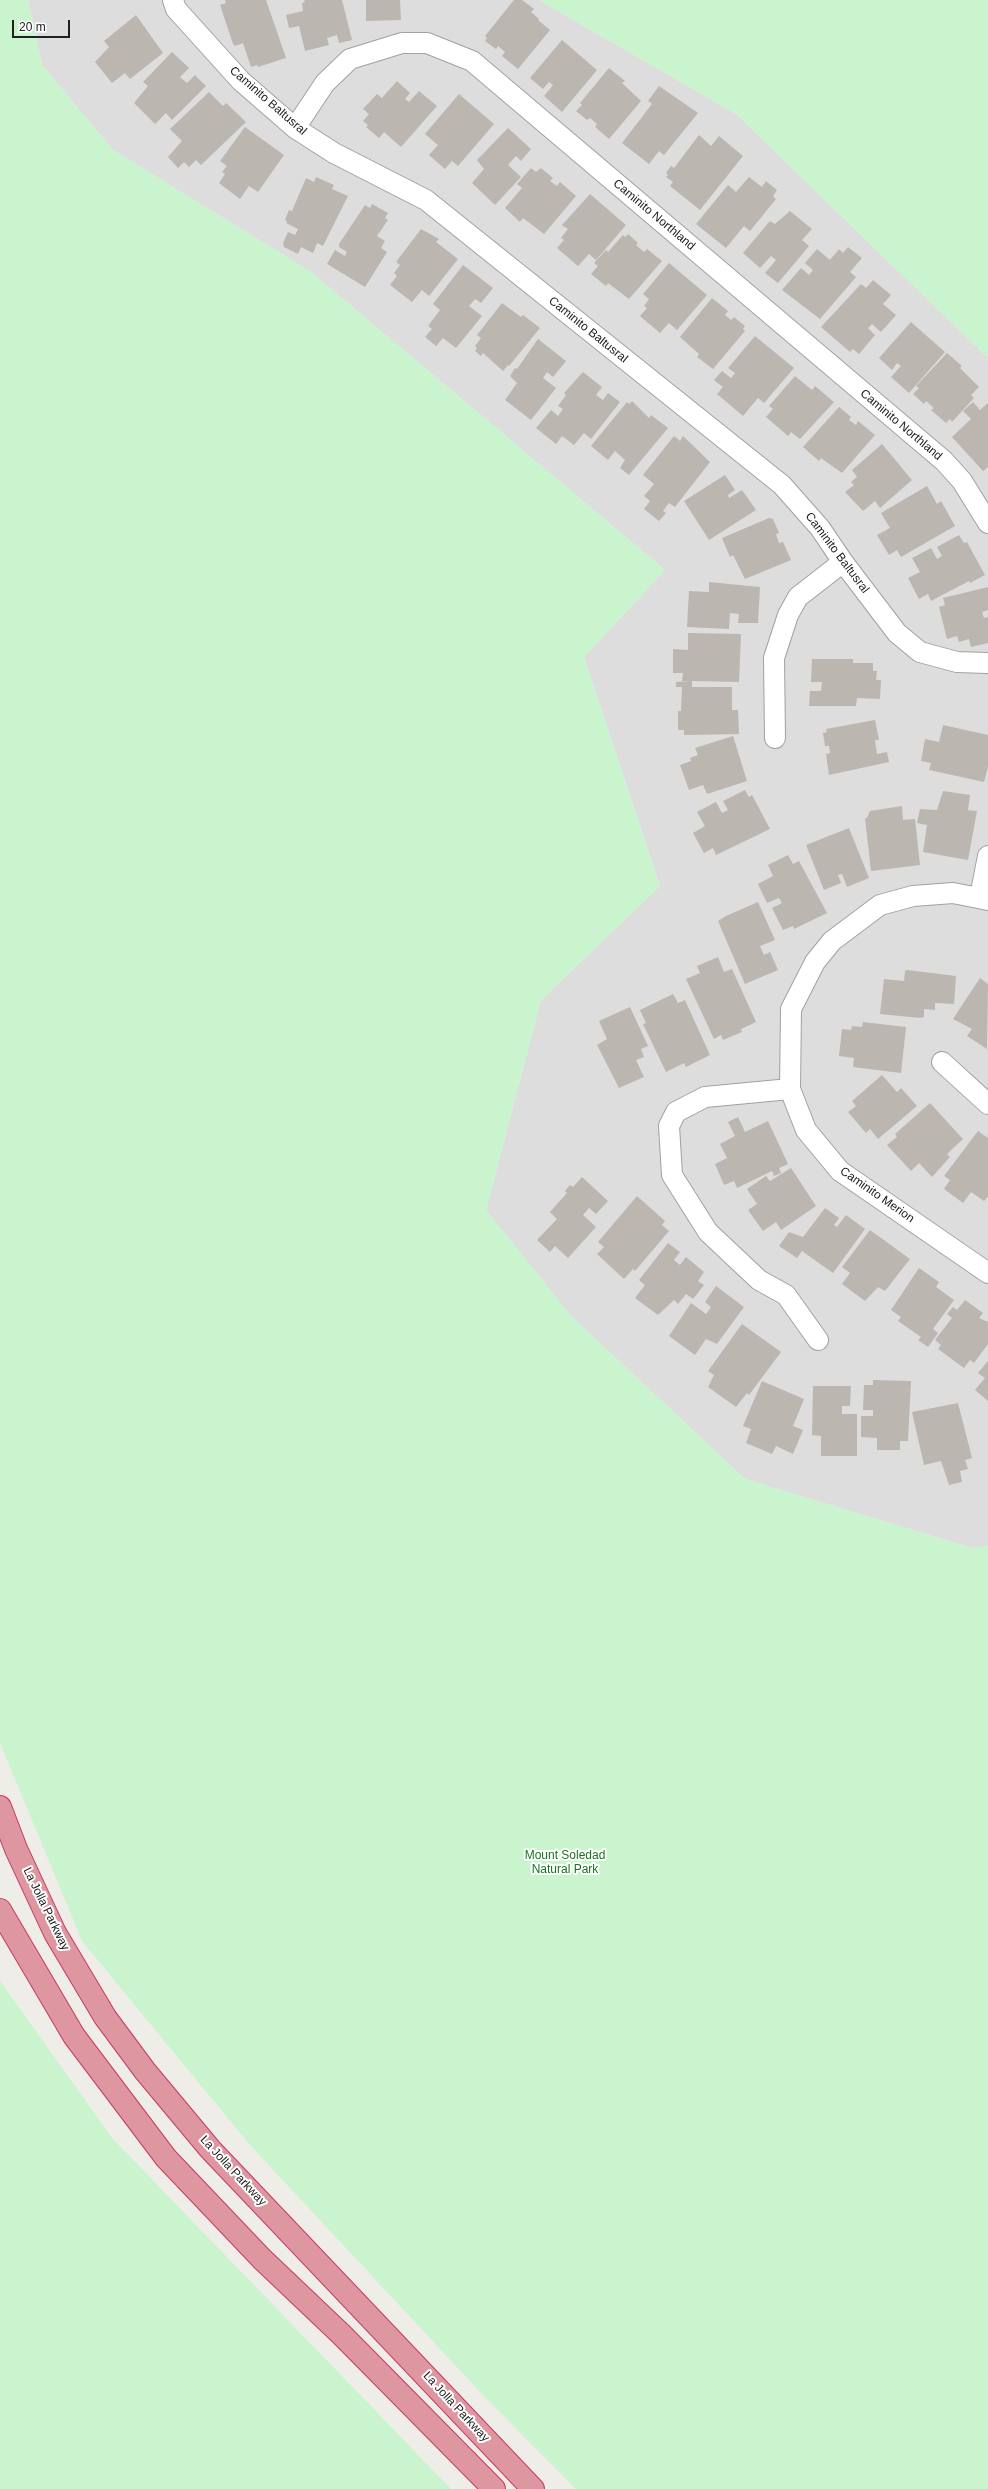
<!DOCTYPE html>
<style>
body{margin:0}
#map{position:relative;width:988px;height:2489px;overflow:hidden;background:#efede7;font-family:Arial,sans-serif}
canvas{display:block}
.scale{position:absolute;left:12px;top:20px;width:58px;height:18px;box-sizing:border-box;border:2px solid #202020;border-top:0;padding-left:5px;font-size:12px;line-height:14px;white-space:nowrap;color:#202020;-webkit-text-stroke:3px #fff;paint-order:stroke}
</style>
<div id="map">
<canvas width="988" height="2489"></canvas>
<div class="scale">20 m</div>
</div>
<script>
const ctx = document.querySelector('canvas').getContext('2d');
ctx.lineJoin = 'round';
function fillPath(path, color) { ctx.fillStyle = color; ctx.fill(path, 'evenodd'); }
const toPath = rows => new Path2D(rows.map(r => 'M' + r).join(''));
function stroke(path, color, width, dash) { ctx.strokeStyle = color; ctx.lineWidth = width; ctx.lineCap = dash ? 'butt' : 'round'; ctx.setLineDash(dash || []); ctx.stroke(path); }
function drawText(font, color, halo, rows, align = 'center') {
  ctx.font = font + ' Arial,sans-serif'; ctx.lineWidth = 4; ctx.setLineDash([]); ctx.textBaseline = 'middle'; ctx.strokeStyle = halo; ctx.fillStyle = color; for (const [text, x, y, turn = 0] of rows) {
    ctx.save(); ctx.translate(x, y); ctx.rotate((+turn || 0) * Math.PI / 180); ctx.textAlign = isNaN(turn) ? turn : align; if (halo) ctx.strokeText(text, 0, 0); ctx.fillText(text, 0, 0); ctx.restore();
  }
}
const residential = toPath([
 [28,0,539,0,736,114,988,358,988,1546,972,1548,745,1479,571,1316,486,1210,541,1000,660,886,584,657,665,570,311,272,113,150,42,65]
]);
const park = toPath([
 [0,0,28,0,42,65,113,150,311,272,665,570,584,657,660,886,541,1000,486,1210,571,1316,745,1479,972,1548,988,1546,988,2489,576,2489,481,2393,250,2145,82,1941,0,1743],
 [539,0,988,0,988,358,736,114],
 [0,1981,112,2138,451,2489,0,2489]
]);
const building = toPath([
 [225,0,266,0,286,58,258,67,257,65,251,67,243,43,235,46,233,44,220,5,226,3],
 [304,0,342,0,352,40,339,43,337,35,327,38,329,45,305,51,299,26,289,28,286,15,303,11,302,3,305,2],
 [366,0,400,0,401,20,366,21],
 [514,0,522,0,534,9,531,12,539,19,538,20,550,30,518,69,502,56,505,52,498,46,496,49,485,41,487,38,485,36],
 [136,15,163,53,130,79,125,73,112,83,95,62,109,47,104,41],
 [562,40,597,70,562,112,544,96,553,85,549,82,543,89,530,78],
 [172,52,189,68,180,77,187,83,195,75,206,86,172,120,166,113,155,124,134,103,148,86,143,82],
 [609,68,625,81,622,83,641,101,609,139,595,127,597,124,590,118,587,120,576,111,582,105,580,103],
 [397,81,410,93,405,99,409,102,419,91,437,106,401,147,384,132,379,138,366,127,368,125,363,121,369,114,363,109,377,94,382,98],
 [659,86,698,113,664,155,659,151,649,164,622,143,652,104,648,101],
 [209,92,223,106,226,103,246,122,201,165,196,160,189,167,184,162,178,168,168,157,182,141,170,129],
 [459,94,494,124,458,166,452,161,445,169,429,155,438,145,425,134],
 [245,127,284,155,258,192,249,186,240,199,219,183,225,174,222,172,227,166,220,161],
 [508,128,531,149,521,161,516,156,508,165,521,177,495,205,472,183,484,169,477,160],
 [699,135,711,146,719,136,743,156,700,210,670,186,673,182,666,177,668,175,666,173,671,166,674,168],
 [531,168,536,172,541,168,553,178,550,181,557,186,560,182,576,196,544,234,523,218,520,222,505,208,522,188,517,184],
 [316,177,334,185,332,189,348,196,323,246,317,243,313,253,301,247,298,254,284,247,283,243,288,232,295,235,298,229,286,223,287,221,285,220,289,210,292,211,306,178,314,182],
 [749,177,762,187,766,181,777,190,773,196,776,199,750,231,744,226,726,248,696,224,728,185,736,192],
 [590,194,626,225,596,260,589,254,578,266,557,248,564,240,561,238,568,229,562,225],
 [372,204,388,213,385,218,388,220,377,236,385,241,381,248,387,252,365,287,327,264,335,250,345,256,347,252,339,247,339,244,365,205,370,208],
 [790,211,812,229,802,240,809,246,778,283,765,273,776,260,771,256,760,268,743,253,770,221,775,224],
 [421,229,439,239,436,242,458,259,429,296,422,290,412,302,390,285,397,276,394,273,400,265,396,262],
 [628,234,638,243,636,245,644,252,647,249,662,261,629,299,608,283,606,286,591,274,598,266,594,263,606,250,608,252,623,235,625,237],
 [848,247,862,258,850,272,856,277,820,319,782,290,801,268,809,275,813,270,805,263,817,249,830,260,839,249,843,253],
 [669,263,707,295,677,330,669,323,660,333,640,316,647,308,644,306,649,299,643,294],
 [463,265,493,288,481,303,475,299,469,306,482,316,456,348,443,338,436,346,425,337,432,329,428,326,440,310,433,304],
 [873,280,891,295,883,304,896,315,881,332,872,324,868,328,875,335,859,354,853,349,850,352,821,327,861,284,866,288],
 [712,298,728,311,725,315,731,320,734,317,745,326,743,329,745,331,713,369,697,357,699,354,680,337],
 [502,303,521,317,523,315,540,328,509,366,508,365,503,371,483,353,481,356,475,351,477,348,475,346,481,338,477,335],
 [911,322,945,352,909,393,891,377,901,366,897,363,892,370,879,358],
 [755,336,794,368,764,403,758,398,743,416,717,394,723,387,714,380,722,371,731,378,735,373,728,368],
 [538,339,566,361,553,377,547,372,543,378,556,388,531,420,505,400,517,383,510,376,515,368,517,369],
 [947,353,962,366,960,368,979,387,971,395,974,398,952,422,950,419,946,423,931,410,934,408,926,401,924,404,913,394,919,388,916,386],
 [583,372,602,387,596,395,603,400,608,393,620,402,591,439,584,433,574,445,562,436,556,444,536,428,551,410,558,416,563,409,558,406,566,395,564,393],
 [795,376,812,390,815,386,834,402,800,439,791,432,788,436,766,417,773,409,769,406],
 [632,401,649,418,651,415,668,428,629,475,620,468,625,460,615,451,608,460,591,446,627,402,629,404],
 [973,402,980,410,988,403,988,467,983,471,952,437,971,419,963,411],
 [839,407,851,417,849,420,856,425,858,421,875,435,842,473,821,458,819,461,803,447],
 [674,436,680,441,683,436,710,462,675,507,669,503,663,511,666,513,659,521,644,509,650,501,644,496,654,484,643,475],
 [882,444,912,480,880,508,875,501,863,511,845,492,854,485,851,482,857,477,852,470],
 [725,475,735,490,728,495,729,498,742,490,756,510,709,540,684,501],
 [927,486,937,504,941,501,955,526,901,557,897,550,889,555,877,535,890,528,881,513],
 [769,518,773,519,779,533,776,534,779,543,783,542,791,560,745,579,733,555,730,557,722,538],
 [959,535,964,543,967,542,985,575,970,583,969,581,931,601,928,594,919,599,908,578,920,572,912,558,931,548,937,559,942,556,937,547],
 [709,582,760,587,758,623,738,623,739,614,730,613,729,629,687,627,689,591,709,592],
 [988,587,988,610,982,612,984,618,988,617,988,643,971,647,969,639,959,642,957,636,947,639,939,607,945,605,943,598],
 [688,633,741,634,739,682,692,681,692,687,732,687,732,710,738,710,739,734,684,735,684,730,678,730,678,711,681,711,682,687,676,687,676,682,689,681,682,681,683,673,673,673,673,649,688,650],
 [812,659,853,659,853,663,873,663,873,671,877,671,876,680,881,680,880,699,857,698,856,706,809,706,810,691,821,691,822,682,811,682],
 [875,720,879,740,875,740,877,754,887,752,889,762,829,775,826,754,830,753,829,746,825,746,823,733,827,732,826,729],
 [943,725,988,735,988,767,984,782,929,770,931,763,921,761,925,739,939,742],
 [733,736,747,781,707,794,703,785,689,790,680,765,691,761,690,758,698,755,695,748],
 [745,790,749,797,752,795,770,829,716,855,713,848,704,853,693,833,705,826,697,812,716,802,722,813,728,810,723,801],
 [943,791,970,795,968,810,977,811,968,860,923,852,927,825,917,823,920,809,937,810],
 [902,806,903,820,915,819,920,865,871,871,865,818,867,818,870,811],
 [849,828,869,878,847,887,842,874,838,875,841,883,824,890,806,845],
 [788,855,793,864,799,861,827,913,794,929,793,926,783,930,772,908,782,903,779,898,767,903,758,884,773,876,768,865],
 [758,902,775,940,760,946,764,955,770,952,778,970,745,984,718,921,726,916],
 [718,957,724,972,732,969,756,1022,741,1029,742,1032,723,1040,721,1035,714,1039,686,979,700,973,697,966],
 [907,970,956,976,954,1004,935,1003,935,1010,924,1009,924,1017,920,1018,880,1014,884,979,904,981,905,971],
 [980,978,988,984,987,1049,967,1036,972,1029,953,1019],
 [673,994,678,1003,685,1000,710,1055,686,1067,684,1063,666,1072,643,1024,646,1023,640,1010],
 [630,1007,648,1046,641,1049,644,1057,636,1060,644,1077,619,1088,597,1045,607,1039,599,1021],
 [863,1022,906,1027,901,1073,853,1067,854,1058,839,1056,842,1029,851,1030,852,1026,862,1027],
 [882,1075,897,1092,901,1088,917,1106,878,1139,870,1129,866,1133,848,1112,856,1106,852,1101],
 [930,1103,963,1139,947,1154,950,1157,932,1177,919,1163,911,1171,887,1145,897,1137,895,1134],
 [738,1117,745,1132,768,1121,788,1164,779,1168,781,1173,774,1176,772,1171,737,1188,734,1181,724,1185,715,1164,727,1158,720,1144,735,1136,728,1122],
 [978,1131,988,1138,988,1197,984,1201,971,1192,963,1203,944,1189,950,1180,944,1176],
 [791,1168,816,1206,781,1230,776,1222,763,1231,748,1210,757,1204,747,1189,766,1176,770,1181],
 [582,1177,608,1201,596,1214,589,1208,583,1215,596,1227,568,1258,555,1246,550,1252,537,1240,557,1219,550,1212,567,1193,565,1191,570,1185,573,1187],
 [637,1196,665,1221,662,1225,669,1231,635,1271,633,1269,624,1279,597,1254,604,1247,598,1242],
 [825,1208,839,1218,834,1225,837,1227,846,1215,865,1229,833,1273,802,1251,797,1258,779,1246,789,1232,803,1237],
 [870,1230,910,1259,885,1291,878,1287,865,1301,842,1284,850,1273,842,1267],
 [668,1243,680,1252,674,1260,680,1265,686,1257,704,1272,698,1281,704,1285,693,1299,686,1294,678,1304,674,1300,658,1315,635,1298,645,1285,639,1280],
 [919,1268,939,1282,936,1287,954,1300,933,1329,938,1333,928,1347,918,1340,921,1337,898,1321,901,1317,891,1310],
 [716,1286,744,1307,717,1344,706,1339,695,1355,669,1336,691,1303,706,1314,711,1307,705,1302],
 [965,1300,983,1313,979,1318,988,1322,988,1344,974,1363,970,1360,964,1368,938,1349,941,1345,935,1340,952,1318,947,1314,953,1307,957,1310],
 [742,1324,781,1352,749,1395,747,1393,736,1407,708,1387,714,1375,708,1371],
 [988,1361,988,1401,975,1390,985,1378,978,1373],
 [873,1380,911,1381,908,1441,900,1441,900,1450,877,1450,877,1438,861,1437,861,1416,873,1416,873,1410,863,1410,864,1385,873,1385],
 [762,1381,804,1399,793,1426,803,1430,793,1454,776,1446,772,1454,746,1443,751,1429,743,1426],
 [813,1386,851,1386,850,1406,842,1406,842,1414,857,1414,857,1456,821,1456,821,1436,812,1435],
 [958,1403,972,1458,965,1460,968,1469,960,1471,962,1482,949,1485,941,1461,924,1465,912,1412]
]);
const minor = toPath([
 [173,0,176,9,241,81,295,128,334,153,426,200,782,485,820,528,843,562,897,633,920,652,957,662,988,663],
 [295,128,325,83,350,59,402,43,427,43,472,61,944,461,962,481,988,523],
 [775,738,774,658,788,615,798,597,843,562],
 [980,897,988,856],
 [988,900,953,893,913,896,880,905,832,941,815,962,791,1009,790,1089,806,1130,840,1171,988,1273],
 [942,1062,988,1104],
 [790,1089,705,1097,676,1112,669,1126,672,1175,708,1232,759,1280,786,1295,818,1340]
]);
const highway = toPath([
 [0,1807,16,1849,55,1933,105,2017,145,2071,210,2149,533,2489],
 [0,1910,74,2036,166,2158,262,2259,342,2335,494,2489]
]);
const streetNames = [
 ["Caminito Baltusral",268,101,41],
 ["Caminito Northland",654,215,40],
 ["Caminito Baltusral",588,330,39],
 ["Caminito Northland",901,425,40],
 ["Caminito Baltusral",837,553,53],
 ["Caminito Merion",877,1195,35],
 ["La Jolla Parkway",46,1909,64],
 ["La Jolla Parkway",233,2171,47],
 ["La Jolla Parkway",456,2407,47]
];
const parkNames = [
 ["Mount Soledad",565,1856],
 ["Natural Park",565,1870]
];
fillPath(residential, '#ddd');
fillPath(park, '#c9f4ce');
fillPath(building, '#bcb6b0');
stroke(minor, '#a1a1a1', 22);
stroke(highway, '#c93863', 24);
stroke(minor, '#fff', 20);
stroke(highway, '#de97a1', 22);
drawText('12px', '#202020', '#fff', streetNames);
drawText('12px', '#177423', '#fff', parkNames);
</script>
